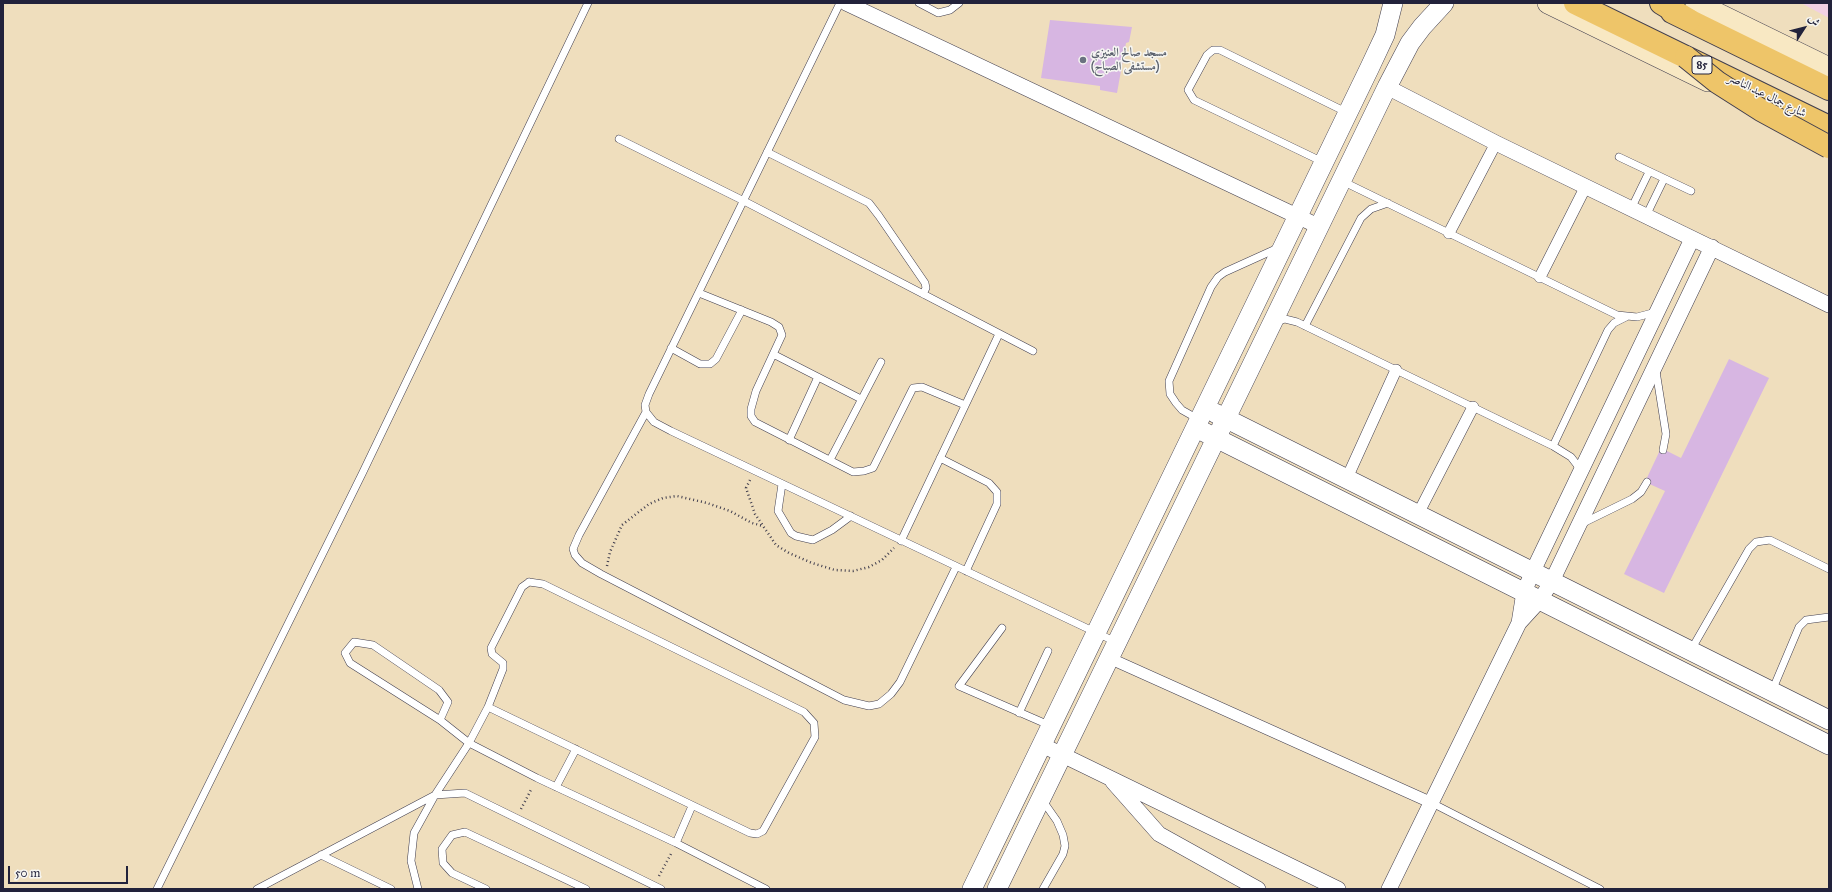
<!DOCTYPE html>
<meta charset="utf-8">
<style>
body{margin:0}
#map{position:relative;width:1832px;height:892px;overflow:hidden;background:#efdebd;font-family:"IM FELL Great Primer",Amiri,serif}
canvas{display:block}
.frame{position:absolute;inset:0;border:4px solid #22223b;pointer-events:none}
.north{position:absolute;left:1784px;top:8px;width:40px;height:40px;-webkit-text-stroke:3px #f6f6f2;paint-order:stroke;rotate:54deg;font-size:11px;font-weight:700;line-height:16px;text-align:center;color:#22223b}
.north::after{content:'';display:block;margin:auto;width:14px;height:18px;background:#22223b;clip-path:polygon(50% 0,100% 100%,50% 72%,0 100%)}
.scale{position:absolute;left:8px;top:866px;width:120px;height:18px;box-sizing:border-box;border:2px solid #22223b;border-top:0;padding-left:5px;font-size:12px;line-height:14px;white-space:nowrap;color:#22223b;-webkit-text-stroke:3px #f6f6f2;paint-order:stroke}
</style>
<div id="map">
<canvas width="1832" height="892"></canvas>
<div class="frame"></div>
<div class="north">ش</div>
<div class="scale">50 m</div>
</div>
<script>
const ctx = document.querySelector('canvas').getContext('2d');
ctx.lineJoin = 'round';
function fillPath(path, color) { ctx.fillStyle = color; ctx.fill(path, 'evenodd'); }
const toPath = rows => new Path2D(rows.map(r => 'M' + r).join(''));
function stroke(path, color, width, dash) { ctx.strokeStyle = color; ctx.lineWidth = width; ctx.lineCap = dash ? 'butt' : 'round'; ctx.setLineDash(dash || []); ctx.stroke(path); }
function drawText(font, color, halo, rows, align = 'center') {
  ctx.font = font + ' "IM FELL Great Primer",Amiri,serif'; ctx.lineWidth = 3; ctx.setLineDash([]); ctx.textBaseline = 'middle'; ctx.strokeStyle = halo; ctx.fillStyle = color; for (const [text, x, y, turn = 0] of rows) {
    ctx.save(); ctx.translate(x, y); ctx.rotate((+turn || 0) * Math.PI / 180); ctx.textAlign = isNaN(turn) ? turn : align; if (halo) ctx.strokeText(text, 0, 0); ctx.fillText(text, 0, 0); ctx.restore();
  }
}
const built = toPath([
 [1801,3,1829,3,1829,18]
]);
const building = toPath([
 [1050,20,1132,27,1129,42,1126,43,1117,93,1100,90,1100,86,1041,78],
 [1729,359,1769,378,1664,593,1624,574,1665,491,1645,482,1661,448,1681,458]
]);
const path = toPath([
 [750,480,746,488,755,514,776,545,789,553,812,563,835,570,853,571,869,567,882,560,894,548],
 [607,566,610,552,622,525,649,504,663,498,677,496,707,503,730,511,752,523,763,526],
 [521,809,532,788],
 [659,876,672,852]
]);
const service = toPath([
 [840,3,649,394,645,405,646,412,654,422,671,431,1116,642],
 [919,3,938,13,950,10,959,3],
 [619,139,744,201,1033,351],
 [767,152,869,203,879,216,925,283,926,288,923,294],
 [1619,157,1691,191],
 [1323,162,1194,100,1188,90,1207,55,1213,50,1220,50,1348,113],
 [1342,181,1617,315,1637,317,1656,312],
 [1631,209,1649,172],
 [1646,216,1664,179],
 [699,293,771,322,779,327,782,335,756,391,751,409,751,416,755,422,853,472,864,471,873,468,913,388,922,387,965,405],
 [1277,321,1285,319,1297,322,1553,446,1571,457,1581,470],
 [1305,326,1361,218,1371,209,1388,203],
 [671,348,700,364,710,364,716,359,742,310],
 [773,354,861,399],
 [1656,371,1666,434,1663,450],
 [646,412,579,535,573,549,575,555,582,563,601,574,844,700,869,706,879,704,891,694,900,682,956,567],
 [1198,419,1182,410,1176,403,1170,394,1169,381,1211,287,1218,277,1225,272,1278,248],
 [789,440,818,377],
 [1553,446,1608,330,1614,323,1626,317],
 [940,458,989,483,997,492,997,504,966,571],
 [830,460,881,362],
 [782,484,778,511,791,533,796,536,813,540,832,530,851,516],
 [1581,524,1632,499,1641,492,1647,482],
 [901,541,999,334],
 [529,582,543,584,804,712,814,723,815,737,763,831,757,834,750,833,488,707,503,669,503,663,492,654,491,648,522,587,529,582],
 [1002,628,959,686,1051,726],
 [1691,650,1749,549,1756,542,1770,540,1829,569],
 [1772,691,1799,627,1806,620,1829,617],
 [1019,713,1048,651],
 [440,720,448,702,439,690,373,645,354,642,345,653,350,663,440,720,469,743,537,778,676,843,766,889],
 [556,787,576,749],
 [1043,801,1057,821,1063,835,1065,846,1063,854,1043,889],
 [1432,803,1600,889],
 [676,843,692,806],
 [321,855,391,889],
 [157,889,362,474,588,3],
 [257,889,435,795,465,793,661,889],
 [418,889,411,861,414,833,435,795,469,743,488,707],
 [486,889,452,873,443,863,442,849,452,835,465,832,586,889]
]);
const pedestrian = toPath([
 [1449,233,1496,143],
 [1540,277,1586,186],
 [1347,478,1396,370],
 [1418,514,1473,407],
 [1109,658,1432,803]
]);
const minor = toPath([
 [846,3,1318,226],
 [1387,87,1496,143,1829,305],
 [1519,623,1524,592,1533,571,1692,239],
 [1042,745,1338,889],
 [1113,782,1159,834,1258,889],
 [1389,889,1519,623,1540,600,1552,581,1712,247]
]);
const tertiary = toPath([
 [1215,413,1829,720],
 [1204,432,1829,745],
 [972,889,1370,67,1385,35,1393,3],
 [997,889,1387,87,1410,43,1422,27,1444,3]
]);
const secondary = toPath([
 [1548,3,1708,81],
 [1696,3,1829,68]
]);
const trunk = toPath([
 [1575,3,1829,127],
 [1672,12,1829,89]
]);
const motorway = toPath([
 [1661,3,1689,20]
]);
const trunkBridge = toPath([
 [1686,57,1717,82,1761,110,1829,147]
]);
const markers = [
 [1083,60,4,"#6b7280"]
];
const shields = [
 [1702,65,20]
];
const shieldNames = [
 ["85",1702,65]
];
const worshipNames = [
 ["مسجد صالح العنيزي",1091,53],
 ["(مستشفى الصباح)",1091,67]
];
const streetNames = [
 ["شارع جمال عبد الناصر",1767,96,26]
];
fillPath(built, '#f1d0e3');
fillPath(building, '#d7b6e2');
stroke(service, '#413e4e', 8);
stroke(pedestrian, '#413e4e', 12);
stroke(minor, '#413e4e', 16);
stroke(tertiary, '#413e4e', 20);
stroke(secondary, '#413e4e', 22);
stroke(trunk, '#413e4e', 24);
stroke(motorway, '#413e4e', 24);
stroke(path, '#413e4e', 2.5, [1, 3]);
stroke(service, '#fff', 7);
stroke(pedestrian, '#fff', 11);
stroke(minor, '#fff', 15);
stroke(tertiary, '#fff', 19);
stroke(secondary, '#f8e8c3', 21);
stroke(trunk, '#eec569', 22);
stroke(motorway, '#eec569', 22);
stroke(trunkBridge, '#413e4e', 24, []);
stroke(trunkBridge, '#eec569', 22);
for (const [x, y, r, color] of markers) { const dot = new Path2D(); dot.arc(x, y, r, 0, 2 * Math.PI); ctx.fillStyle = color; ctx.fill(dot); stroke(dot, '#f6f6f2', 1.5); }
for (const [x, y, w] of shields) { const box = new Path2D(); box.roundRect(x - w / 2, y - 9, w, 18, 3); ctx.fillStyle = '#f6f6f2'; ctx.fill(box); stroke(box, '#22223b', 1); }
drawText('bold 11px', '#22223b', null, shieldNames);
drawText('bold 12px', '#5b616d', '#f6f6f2', worshipNames, 'left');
drawText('12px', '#22223b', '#f6f6f2', streetNames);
</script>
